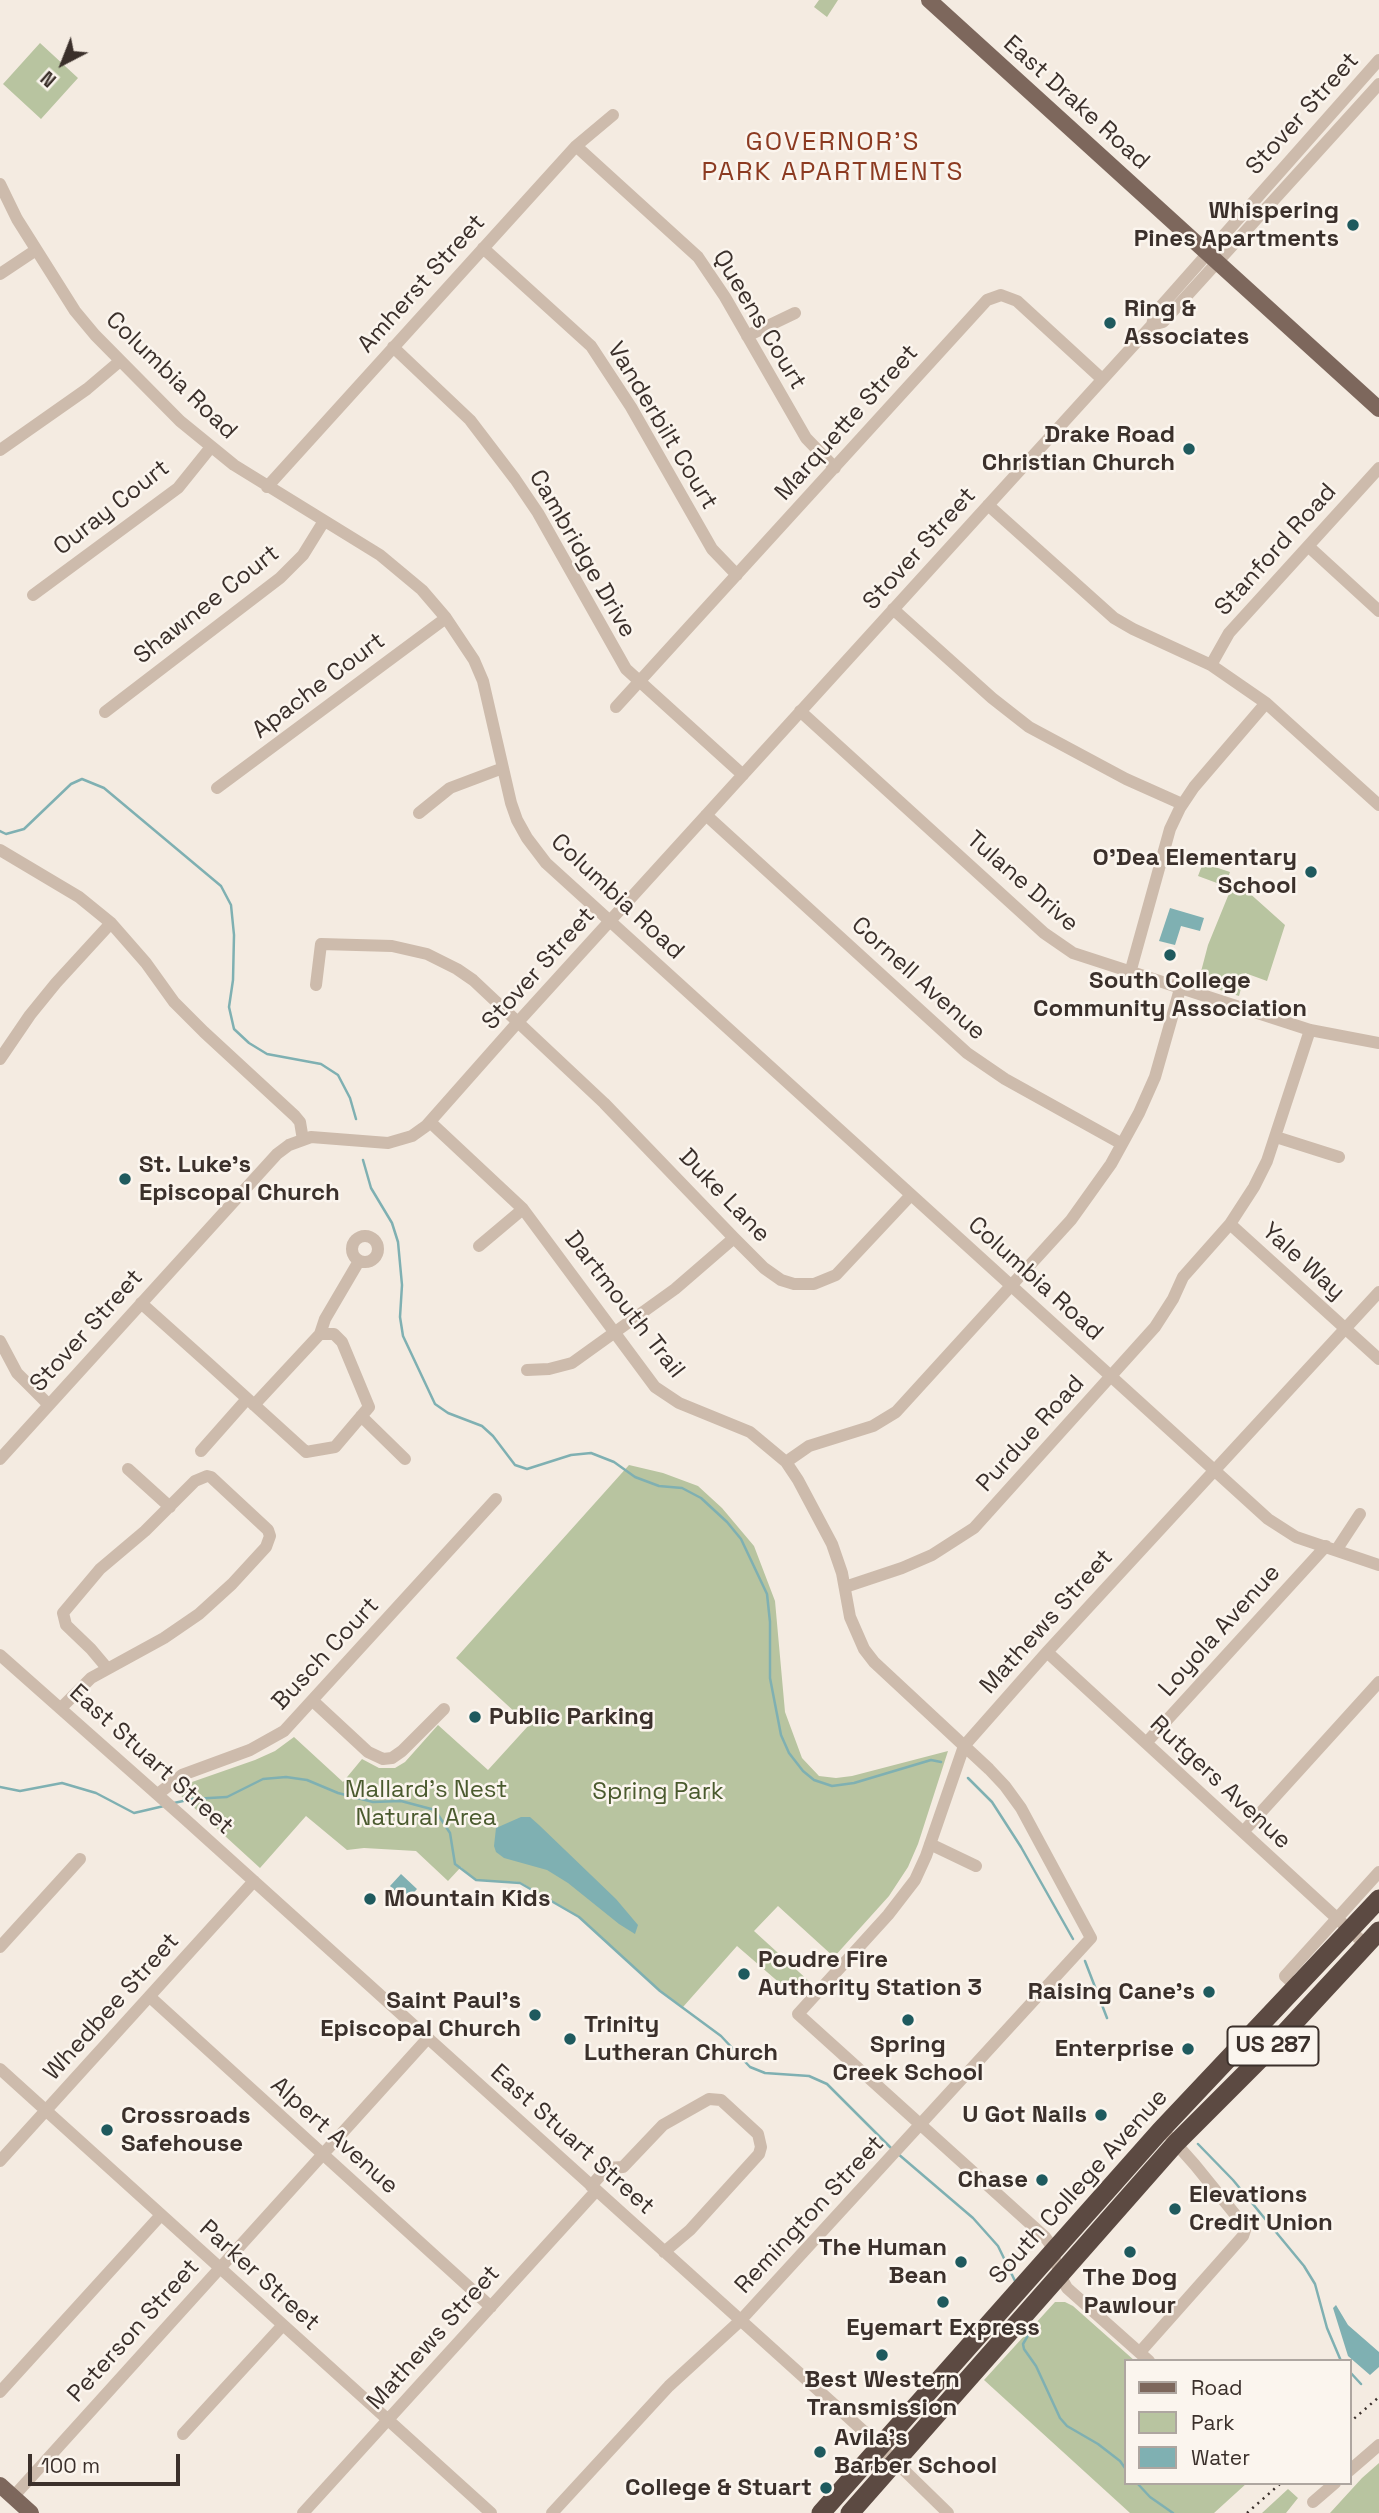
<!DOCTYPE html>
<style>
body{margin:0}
#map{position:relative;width:1379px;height:2513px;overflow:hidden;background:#f4ebe1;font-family:"Space Grotesk",sans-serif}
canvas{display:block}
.legend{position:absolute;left:1124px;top:2359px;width:228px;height:126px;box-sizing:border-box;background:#fbf5ee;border:2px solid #aea6a0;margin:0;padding:9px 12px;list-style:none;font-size:21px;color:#3b302b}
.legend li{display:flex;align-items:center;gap:14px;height:35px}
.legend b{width:35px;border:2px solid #aea6a0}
.north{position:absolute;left:28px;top:28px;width:70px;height:70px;-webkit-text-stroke:5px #fbf5ee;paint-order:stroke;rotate:222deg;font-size:19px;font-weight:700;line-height:28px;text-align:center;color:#3b302b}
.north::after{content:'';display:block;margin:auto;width:24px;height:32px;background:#3b302b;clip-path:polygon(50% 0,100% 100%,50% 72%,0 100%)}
.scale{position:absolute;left:28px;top:2454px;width:152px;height:32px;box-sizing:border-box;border:4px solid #3b302b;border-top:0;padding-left:9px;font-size:21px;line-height:24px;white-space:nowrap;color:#3b302b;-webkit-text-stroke:5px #fbf5ee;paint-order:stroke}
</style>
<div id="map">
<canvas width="1379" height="2513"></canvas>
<ul class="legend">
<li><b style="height:9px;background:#7d675c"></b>Road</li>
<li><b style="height:19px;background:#b8c4a0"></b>Park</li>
<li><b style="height:19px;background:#7fb0b2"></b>Water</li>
</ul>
<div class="north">N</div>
<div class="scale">100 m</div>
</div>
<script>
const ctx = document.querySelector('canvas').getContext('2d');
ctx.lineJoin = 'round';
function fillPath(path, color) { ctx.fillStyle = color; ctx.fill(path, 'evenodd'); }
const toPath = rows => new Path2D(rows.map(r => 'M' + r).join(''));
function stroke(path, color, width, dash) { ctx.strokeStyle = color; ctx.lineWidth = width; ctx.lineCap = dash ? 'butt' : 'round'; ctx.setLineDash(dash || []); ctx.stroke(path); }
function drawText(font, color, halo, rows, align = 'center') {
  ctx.font = font + ' "Space Grotesk",sans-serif'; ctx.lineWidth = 5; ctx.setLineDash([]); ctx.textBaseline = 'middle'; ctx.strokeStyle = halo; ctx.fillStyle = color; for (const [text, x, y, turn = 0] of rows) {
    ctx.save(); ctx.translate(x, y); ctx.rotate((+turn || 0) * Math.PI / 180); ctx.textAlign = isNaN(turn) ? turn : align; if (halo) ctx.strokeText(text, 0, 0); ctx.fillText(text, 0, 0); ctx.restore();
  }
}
const green = toPath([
 [819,0,838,0,827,17,814,7],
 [40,43,78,78,41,119,3,84],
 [1203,863,1230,872,1225,886,1198,876],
 [1237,882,1285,925,1267,981,1245,973,1239,996,1198,983,1208,945,1228,896],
 [629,1465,663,1473,698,1486,722,1508,754,1546,775,1601,785,1712,802,1758,819,1776,836,1778,852,1776,948,1751,918,1844,908,1867,889,1896,834,1957,778,1906,754,1931,811,1983,797,1998,737,1946,683,2007,660,1991,580,1917,520,1882,475,1880,461,1867,448,1881,416,1851,364,1848,347,1850,306,1816,260,1868,179,1794,192,1782,255,1760,275,1751,294,1737,343,1782,362,1759,379,1768,395,1768,405,1762,438,1725,488,1770,529,1725,456,1658],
 [1055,2302,1065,2302,1073,2306,1135,2361,1125,2361,1125,2483,1247,2483,1214,2513,1130,2513,984,2380],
 [1379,2463,1379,2513,1330,2513,1362,2478],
 [1288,2489,1298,2498,1286,2513,1262,2513]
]);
const water = toPath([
 [1170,908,1204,918,1200,931,1181,926,1175,945,1159,941],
 [521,1817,530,1817,539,1825,616,1899,638,1925,635,1934,619,1924,568,1883,547,1870,504,1858,496,1852,494,1846,496,1828],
 [401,1874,417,1889,406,1901,390,1886],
 [1336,2305,1348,2325,1379,2352,1379,2367,1370,2375,1348,2356,1333,2308]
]);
const stream = toPath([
 [0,831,6,834,24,829,71,784,82,779,104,788,221,886,231,905,234,935,233,980,229,1007,234,1029,249,1043,267,1054,321,1064,338,1075,350,1098,356,1119],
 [363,1160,371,1188,392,1223,398,1242,402,1285,400,1317,403,1336,435,1404,448,1413,482,1426,493,1436,515,1465,527,1469,571,1455,591,1453,614,1462,635,1477,659,1486,682,1488,701,1498,727,1522,741,1539,767,1594,770,1622,770,1678,781,1735,789,1753,803,1771,814,1780,832,1786,854,1783,931,1760,941,1762],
 [968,1778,992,1802,1021,1847,1073,1939],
 [0,1787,20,1791,62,1783,96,1793,134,1813,164,1806],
 [174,1803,192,1799,227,1797,263,1779,286,1777,307,1780,338,1793,373,1802,401,1801,435,1810,450,1833,455,1864,476,1880,520,1883,579,1917,660,1991,721,2036,750,2067,765,2073,809,2076,827,2084,892,2149],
 [1085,1961,1107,2018],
 [1198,2144,1233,2180,1304,2266,1315,2284,1327,2328,1341,2361],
 [897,2153,973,2218,998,2246,1016,2283],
 [1028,2323,1030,2332,1023,2344,1024,2349,1036,2366,1060,2418,1067,2426,1098,2444,1120,2461,1125,2468],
 [1349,2371,1361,2384],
 [1137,2483,1150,2497,1173,2513]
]);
const minor = toPath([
 [576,146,698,257,725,297,806,438,835,468],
 [0,184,17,219,75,311,95,335,180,421,234,465,380,555,422,590,446,618,474,660,483,681,511,803,517,820,527,838,546,863,1268,1519,1296,1537,1379,1565],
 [483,248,591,346,631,407,712,549,737,575],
 [0,274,36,250],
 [1152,325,1163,322,1379,84],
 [747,336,795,313],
 [393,347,470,420,515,479,538,513,626,669,743,775],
 [0,450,87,389,120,361],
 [267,487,576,146,613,115],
 [988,505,1114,618,1133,629,1211,665,1266,703,1379,805],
 [1308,546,1379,611],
 [33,595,178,488,211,447],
 [893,609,992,698,1029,727,1126,779,1182,804],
 [1211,665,1229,633,1379,468],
 [616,707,987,300,1001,295,1017,301,1102,379],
 [800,711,1044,933,1073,953,1310,1030,1379,1043],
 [105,712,280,578,303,555,324,521],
 [217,788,446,618],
 [419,813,450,788,503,768],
 [706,815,967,1053,1005,1079,1122,1144],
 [0,850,79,897,111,923,146,963,174,1002,204,1032,295,1116,300,1122,303,1140],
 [1130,973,1170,829,1180,808,1194,787,1266,703],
 [316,985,321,944,392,946,427,954,457,969,473,980,604,1103,734,1238,764,1268,781,1280,794,1284,814,1284,836,1275,911,1195],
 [0,1059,30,1015,56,983,111,923],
 [430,1122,523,1209,655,1387,679,1403,750,1432,786,1462,798,1480,832,1544,842,1573,850,1617,864,1649,874,1662,989,1769,1005,1786,1021,1808,1091,1938,740,2321,669,2386,552,2513],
 [1276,1137,1339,1157],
 [1230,1224,1379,1359],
 '352 1249a13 13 0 1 1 26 0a13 13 0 1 1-26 0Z',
 [479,1246,523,1209],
 [141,1303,208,1363,306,1452,335,1447,369,1407,342,1342,334,1334,320,1334,254,1405],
 [320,1334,325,1319,359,1261],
 [0,1341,17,1373,49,1405],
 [527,1370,549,1369,572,1363,675,1289,734,1238],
 [361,1416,405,1459],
 [201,1451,247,1399],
 [0,1459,277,1154,289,1145,311,1137,388,1143,412,1136,426,1126,518,1022,1152,325,1155,313,1379,60],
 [786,1462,809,1446,873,1426,896,1412,1071,1220,1111,1164,1139,1113,1155,1077,1180,989],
 [128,1469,170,1507],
 [1337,1549,1360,1514],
 [845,1587,902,1568,932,1555,974,1528,1155,1327,1173,1299,1183,1277,1230,1224,1254,1187,1267,1161,1310,1030],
 [1047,1652,1366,1945],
 [0,1655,185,1819,869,2436,948,2513],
 [313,1701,368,1752,383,1759,392,1758,402,1751,444,1709],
 [61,1708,91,1678,164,1638,199,1614,232,1584,266,1547,270,1536,268,1530,211,1477,207,1476,195,1481,145,1531,100,1569,63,1613,66,1625,91,1649,107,1668],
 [1146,1743,1326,1546],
 [158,1794,182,1775,250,1750,284,1731,496,1499],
 [1243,1832,1379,1682],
 [930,1844,976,1866],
 [0,1947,80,1859],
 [1297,1987,1285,1976,1379,1872],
 [150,1997,491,2307],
 [0,2069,491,2513],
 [0,2161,254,1881],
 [591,2186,607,2168,623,2167,663,2125,709,2099,721,2100,758,2134,761,2147,759,2154,690,2230,664,2252],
 [1140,2352,1243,2236,1245,2230,1242,2223,1195,2165,1171,2138],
 [1149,2361,1067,2288,1060,2275,1050,2244,1045,2237,798,2014,888,1915,915,1880,926,1856,964,1746,1047,1652,1379,1292],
 [0,2392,161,2215],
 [183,2434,283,2325],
 [1349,2471,1379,2445],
 [13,2497,428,2038],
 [1313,2502,1335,2483],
 [303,2513,596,2191]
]);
const major = toPath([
 [929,0,1379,409],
 [0,2485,31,2513]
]);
const highway = toPath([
 [821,2513,1160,2131,1379,1899],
 [850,2513,1176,2143,1266,2053,1379,1931]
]);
const rail = toPath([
 [1349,2423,1379,2397],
 [1247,2513,1281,2483]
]);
const markers = [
 [1353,225,7,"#1f5a5e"],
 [1110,323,7,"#1f5a5e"],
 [1189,449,7,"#1f5a5e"],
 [1311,872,7,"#1f5a5e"],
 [1170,955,7,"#1f5a5e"],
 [125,1179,7,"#1f5a5e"],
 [475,1717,7,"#1f5a5e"],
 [370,1899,7,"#1f5a5e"],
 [744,1974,7,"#1f5a5e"],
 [1209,1992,7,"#1f5a5e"],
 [535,2015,7,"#1f5a5e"],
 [908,2020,7,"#1f5a5e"],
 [570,2039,7,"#1f5a5e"],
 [1188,2049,7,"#1f5a5e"],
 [1101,2115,7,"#1f5a5e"],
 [107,2130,7,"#1f5a5e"],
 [1042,2180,7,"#1f5a5e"],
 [1175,2209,7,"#1f5a5e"],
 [1130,2252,7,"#1f5a5e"],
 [961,2262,7,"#1f5a5e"],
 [943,2302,7,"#1f5a5e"],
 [882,2355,7,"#1f5a5e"],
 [820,2452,7,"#1f5a5e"],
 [826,2488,7,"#1f5a5e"]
];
const shields = [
 [1273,2046,91]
];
const shieldNames = [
 ["US 287",1273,2046]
];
const streetNames = [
 ["East Drake Road",1076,103,42],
 ["Stover Street",1303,114,-48],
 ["Amherst Street",422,284,-48],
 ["Queens Court",759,320,59],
 ["Columbia Road",171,376,44],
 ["Marquette Street",847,423,-48],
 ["Vanderbilt Court",662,426,59],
 ["Ouray Court",112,508,-38],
 ["Stover Street",920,549,-48],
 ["Stanford Road",1276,550,-48],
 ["Cambridge Drive",582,554,60],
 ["Shawnee Court",207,605,-38],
 ["Apache Court",319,686,-37],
 ["Tulane Drive",1022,882,41],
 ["Columbia Road",617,897,43],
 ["Stover Street",539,969,-48],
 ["Cornell Avenue",918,979,42],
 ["Duke Lane",724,1196,46],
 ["Yale Way",1303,1262,42],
 ["Columbia Road",1035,1279,42],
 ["Dartmouth Trail",624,1305,52],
 ["Stover Street",87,1331,-48],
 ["Purdue Road",1031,1434,-48],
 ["Mathews Street",1047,1622,-48],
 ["Loyola Avenue",1220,1631,-48],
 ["Busch Court",326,1654,-47],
 ["East Stuart Street",151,1760,42],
 ["Rutgers Avenue",1220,1783,43],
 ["Whedbee Street",112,2007,-48],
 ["Alpert Avenue",334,2136,42],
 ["East Stuart Street",572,2140,42],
 ["South College Avenue",1079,2187,-48],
 ["Remington Street",810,2215,-47],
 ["Parker Street",259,2276,42],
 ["Peterson Street",134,2331,-48],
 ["Mathews Street",434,2338,-48]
];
const poiNames = [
 ["Whispering",1339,211],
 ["Pines Apartments",1339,239],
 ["Ring &",1124,309,"left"],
 ["Associates",1124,337,"left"],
 ["Drake Road",1175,435],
 ["Christian Church",1175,463],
 ["O'Dea Elementary",1297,858],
 ["School",1297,886],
 ["South College",1170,981,"center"],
 ["Community Association",1170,1009,"center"],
 ["St. Luke's",139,1165,"left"],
 ["Episcopal Church",139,1193,"left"],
 ["Public Parking",489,1717,"left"],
 ["Mountain Kids",384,1899,"left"],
 ["Poudre Fire",758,1960,"left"],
 ["Authority Station 3",758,1988,"left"],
 ["Raising Cane's",1195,1992],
 ["Saint Paul's",521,2001],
 ["Episcopal Church",521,2029],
 ["Trinity",584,2025,"left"],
 ["Lutheran Church",584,2053,"left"],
 ["Spring",908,2045,"center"],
 ["Creek School",908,2073,"center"],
 ["Enterprise",1174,2049],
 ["U Got Nails",1087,2115],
 ["Crossroads",121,2116,"left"],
 ["Safehouse",121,2144,"left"],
 ["Chase",1028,2180],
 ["Elevations",1189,2195,"left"],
 ["Credit Union",1189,2223,"left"],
 ["The Human",947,2248],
 ["Bean",947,2276],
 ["The Dog",1130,2278,"center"],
 ["Pawlour",1130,2306,"center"],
 ["Eyemart Express",943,2328,"center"],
 ["Best Western",882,2380,"center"],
 ["Transmission",882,2408,"center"],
 ["Avila's",834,2438,"left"],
 ["Barber School",834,2466,"left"],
 ["College & Stuart",812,2488]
];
const parkNames = [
 ["Mallard's Nest",426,1790],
 ["Natural Area",426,1818],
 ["Spring Park",658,1792]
];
const neighbourhoodNames = [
 ["GOVERNOR'S",833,143],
 ["PARK APARTMENTS",833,173]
];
fillPath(green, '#b8c4a0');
fillPath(water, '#7fb0b2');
stroke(stream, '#7fb0b2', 2.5);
stroke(minor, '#cdbbac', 12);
stroke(major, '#7d675c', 16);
stroke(highway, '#5c4a42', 19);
stroke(rail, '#3b302b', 2.5, [2, 5]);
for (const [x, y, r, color] of markers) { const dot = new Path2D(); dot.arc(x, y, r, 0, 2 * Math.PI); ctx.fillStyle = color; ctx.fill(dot); stroke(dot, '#fbf5ee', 2.5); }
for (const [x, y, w] of shields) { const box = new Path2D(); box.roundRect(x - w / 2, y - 19.5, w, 39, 5); ctx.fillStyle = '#fbf5ee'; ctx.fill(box); stroke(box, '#3b302b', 2); }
drawText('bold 23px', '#3b302b', null, shieldNames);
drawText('24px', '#3b302b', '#fbf5ee', streetNames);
drawText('bold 24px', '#3b302b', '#fbf5ee', poiNames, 'right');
drawText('24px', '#4a5a2e', '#fbf5ee', parkNames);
ctx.letterSpacing = '2px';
drawText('26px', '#8c3b22', '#fbf5ee', neighbourhoodNames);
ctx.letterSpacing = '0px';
</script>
